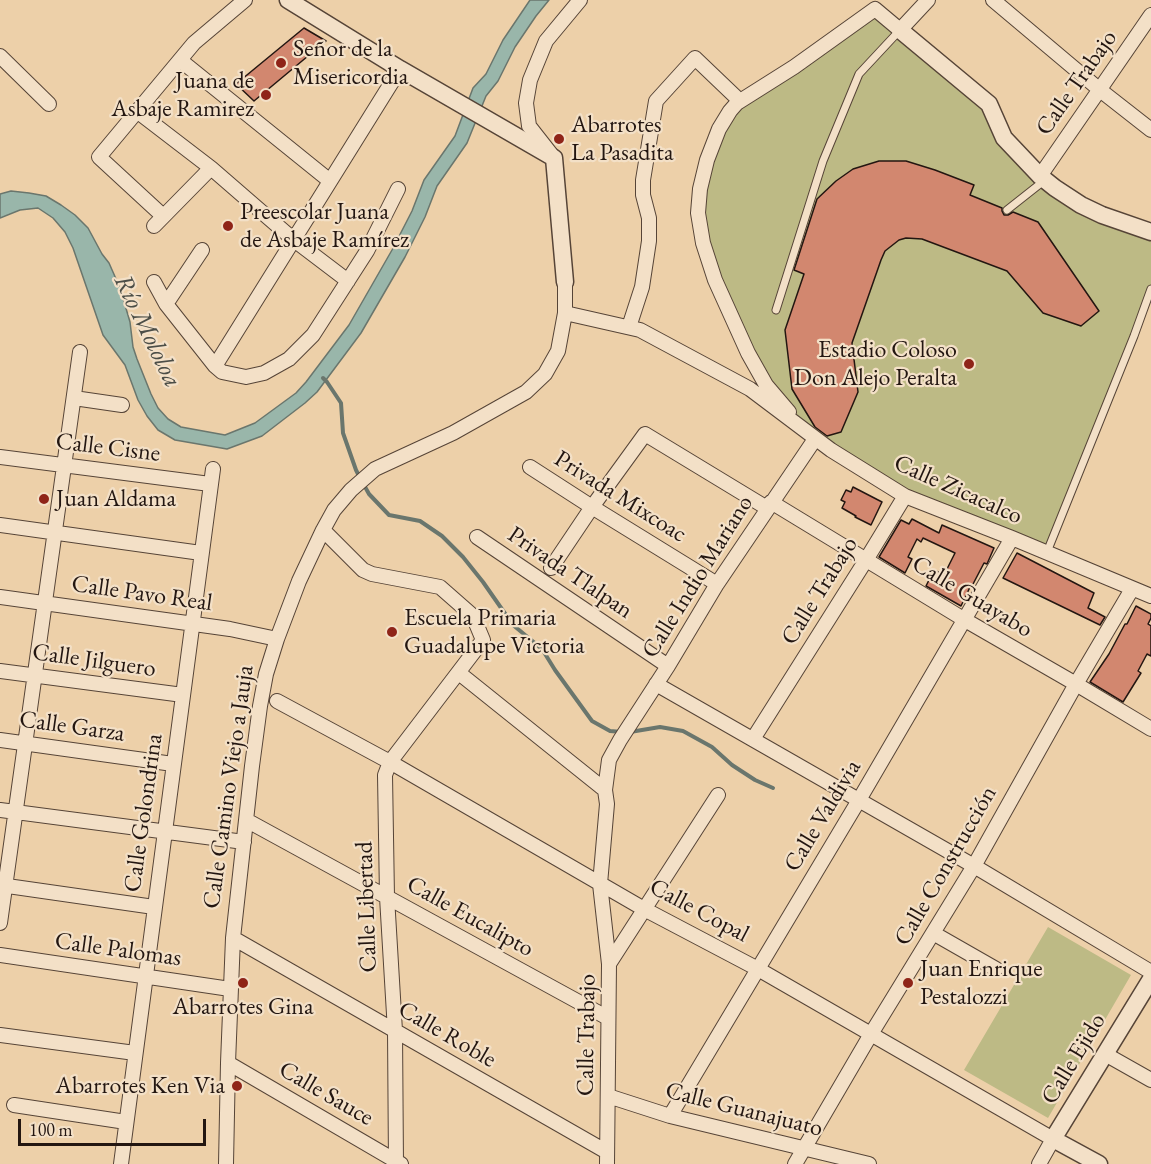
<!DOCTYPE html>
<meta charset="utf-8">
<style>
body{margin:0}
#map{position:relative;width:1151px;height:1164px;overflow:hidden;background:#edd0a9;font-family:"EB Garamond",serif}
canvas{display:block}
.scale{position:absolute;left:18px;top:1119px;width:188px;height:27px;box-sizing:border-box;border:3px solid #231611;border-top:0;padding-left:8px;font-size:18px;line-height:21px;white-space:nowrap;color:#231611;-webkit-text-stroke:4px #f3e0c7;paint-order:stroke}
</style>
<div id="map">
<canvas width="1151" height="1164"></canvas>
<div class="scale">100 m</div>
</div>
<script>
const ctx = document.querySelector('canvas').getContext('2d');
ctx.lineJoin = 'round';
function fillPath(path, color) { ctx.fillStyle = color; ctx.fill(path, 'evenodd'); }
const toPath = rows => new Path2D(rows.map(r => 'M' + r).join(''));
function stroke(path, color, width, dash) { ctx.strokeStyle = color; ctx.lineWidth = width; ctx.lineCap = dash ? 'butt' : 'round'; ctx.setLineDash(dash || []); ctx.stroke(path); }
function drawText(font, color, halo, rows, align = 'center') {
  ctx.font = font + ' "EB Garamond",serif'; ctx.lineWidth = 4.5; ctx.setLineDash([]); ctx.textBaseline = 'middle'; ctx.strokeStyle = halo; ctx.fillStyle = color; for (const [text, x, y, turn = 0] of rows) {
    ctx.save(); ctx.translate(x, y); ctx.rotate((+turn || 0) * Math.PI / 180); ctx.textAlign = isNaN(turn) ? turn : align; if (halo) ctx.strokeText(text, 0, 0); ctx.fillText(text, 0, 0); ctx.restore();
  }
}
const green = toPath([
 [875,9,989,104,1040,176,1151,232,1151,289,1047,552,905,496,812,436,766,385,715,280,700,189,730,111],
 [1048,927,1131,975,1048,1118,964,1070]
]);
const water = toPath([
 [530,0,549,0,536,16,515,47,498,81,486,96,467,143,437,186,425,217,405,257,361,333,317,392,305,403,262,436,227,449,175,440,158,430,147,416,138,400,125,365,103,335,73,248,65,232,53,218,38,208,20,210,0,218,0,194,11,191,29,193,46,196,61,205,75,215,88,228,102,254,109,263,120,288,130,322,133,347,137,359,151,394,158,408,168,419,181,427,225,435,255,423,296,393,306,382,349,325,392,250,412,211,424,180,455,136,473,88,486,74,503,40,530,0]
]);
const stream = toPath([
 [323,378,327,382,341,403,343,433,356,470,360,478],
 [364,485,369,494,389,515,420,521,442,536,463,557,483,582,513,625,542,649,555,670,592,721,610,731,622,732],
 [630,732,660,727,683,731,712,747,732,765,755,780,773,788]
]);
const building = toPath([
 [304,28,326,41,254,101,236,84,304,28],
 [879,161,906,161,935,170,974,185,970,195,1002,208,1002,211,1004,215,1008,215,1013,212,1038,222,1099,311,1081,326,1043,313,1007,271,922,239,906,238,899,240,885,251,881,260,852,343,858,392,841,432,827,436,815,427,792,389,785,330,804,274,794,270,817,199,836,181,853,169,879,161],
 [853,487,882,502,871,525,855,517,856,516,842,508,845,502,841,500,846,490,851,492,853,487],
 [912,519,939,533,942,525,994,548,987,564,984,563,972,586,971,585,961,606,926,586,934,570,944,575,955,553,923,538,921,542,917,539,908,557,912,559,905,573,879,557,901,520,909,524,912,519],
 [1017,553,1094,593,1088,608,1105,617,1100,625,1003,578,1017,553],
 [1136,606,1151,614,1151,618,1148,624,1151,626,1151,656,1147,654,1138,671,1141,673,1123,702,1090,682,1109,654,1125,624,1127,624,1136,606]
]);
const service = toPath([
 [1007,210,1045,180],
 [776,310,823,161,859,74,900,30],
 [1047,552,1134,336,1151,289]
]);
const minor = toPath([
 [993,0,1100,90,1151,130],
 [0,56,49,104],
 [180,60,330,181],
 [138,112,211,168,294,240,348,281],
 [551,154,529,126,526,103,530,80,546,41,580,0],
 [1040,176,1151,15],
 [163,216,99,157,194,43,245,0],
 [154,226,211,168],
 [154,282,166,304,215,366,222,372,246,377,264,373,289,359,313,335,367,251,398,189],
 [166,304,202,250],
 [565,313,640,330,750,389,831,450,905,496,1012,538,1151,596],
 [629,327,642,287,649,241,649,218,643,195,643,180,656,101,695,58,740,101],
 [215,366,400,69],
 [74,398,122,405],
 [789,412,766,385,748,353,715,280,703,243,698,213,700,189,707,160,719,129,730,111,737,103,794,67,875,9,900,30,928,0],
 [0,457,210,484],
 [530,467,592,507,717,584],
 [771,502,965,620,1076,684,1151,729],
 [0,525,201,553],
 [323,530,363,570,372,574,440,587,473,616,483,640,390,762,385,775,387,897,395,1031,396,1164],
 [477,537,668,666],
 [551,568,592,507,645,434,767,508],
 [0,597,230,629,277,639],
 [0,671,183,695],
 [459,673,605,790],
 [656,684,974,866,1151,972],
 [277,701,390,762,644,909,758,969,1053,1139,1039,1164],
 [753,739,866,560,905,496],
 [0,740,173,764],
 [0,810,244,842],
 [246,820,608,1018],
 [0,885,154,907],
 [0,923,80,352],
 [933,933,996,969],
 [233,938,607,1152],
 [0,955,230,989],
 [609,964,600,884,607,804,605,790,609,760,620,740,668,666,717,584,815,439],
 [0,1035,135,1053],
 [1105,1054,1151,1080],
 [228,1063,401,1164],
 [608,1096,670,1116,869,1164],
 [14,1105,126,1122],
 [670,1116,859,800,1012,538],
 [121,1164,213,469],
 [226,1164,228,1063,233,938,252,766,260,706,266,674,277,639,299,581,323,530,334,510,351,490,375,469,453,433,526,392,545,374,558,351,565,313,565,282],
 [607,1164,609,964,718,795],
 [795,1164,871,1034,974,866,1076,684,1132,589]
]);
const tertiary = toPath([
 [288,0,400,69,554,158,565,282],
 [900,30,989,104,1004,138,1040,176,1055,188,1081,205,1102,215,1151,232],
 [1099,1164,1053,1139,1151,979]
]);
const markers = [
 [281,63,6,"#8f2418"],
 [266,95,6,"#8f2418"],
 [559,139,6,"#8f2418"],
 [228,226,6,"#8f2418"],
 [969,364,6,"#8f2418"],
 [44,499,6,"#8f2418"],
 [392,632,6,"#8f2418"],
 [243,983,6,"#8f2418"],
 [908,983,6,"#8f2418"],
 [237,1086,6,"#8f2418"]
];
const poiNames = [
 ["Señor de la",293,49],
 ["Misericordia",293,77],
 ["Juana de",254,81,"right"],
 ["Asbaje Ramirez",254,109,"right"],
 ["Abarrotes",571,125],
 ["La Pasadita",571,153],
 ["Preescolar Juana",240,212],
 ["de Asbaje Ramírez",240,240],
 ["Estadio Coloso",957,350,"right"],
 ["Don Alejo Peralta",957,378,"right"],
 ["Juan Aldama",56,499],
 ["Escuela Primaria",404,618],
 ["Guadalupe Victoria",404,646],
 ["Juan Enrique",920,969],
 ["Pestalozzi",920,997],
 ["Abarrotes Gina",243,1007,"center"],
 ["Abarrotes Ken Via",225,1086,"right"]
];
const streetNames = [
 ["Calle Trabajo",1077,83,-55],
 ["Calle Cisne",108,448,7],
 ["Calle Zicacalco",958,490,24],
 ["Privada Mixcoac",620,497,32],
 ["Privada Tlalpan",570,573,34],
 ["Calle Indio Mariano",698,577,-58],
 ["Calle Trabajo",820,591,-58],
 ["Calle Pavo Real",142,594,8],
 ["Calle Guayabo",972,597,31],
 ["Calle Jilguero",94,661,8],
 ["Calle Garza",72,727,8],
 ["Calle Camino Viejo a Jauja",229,787,-82],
 ["Calle Golondrina",144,813,-82],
 ["Calle Valdivia",823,816,-59],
 ["Calle Construcción",946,866,-60],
 ["Calle Libertad",367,907,-92],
 ["Calle Copal",699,911,28],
 ["Calle Eucalipto",470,917,29],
 ["Calle Palomas",118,950,8],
 ["Calle Roble",447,1035,30],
 ["Calle Trabajo",587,1035,-89],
 ["Calle Ejido",1074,1059,-59],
 ["Calle Sauce",326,1094,30],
 ["Calle Guanajuato",744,1110,14]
];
const waterNames = [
 ["Río Mololoa",147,331,64]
];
fillPath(green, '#bdba85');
fillPath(water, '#99b6aa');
stroke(water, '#6a766d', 1.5);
stroke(stream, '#6a766d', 4);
fillPath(building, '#d2876f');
stroke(building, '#231611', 1.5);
stroke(service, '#564437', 9);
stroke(minor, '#564437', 16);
stroke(tertiary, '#564437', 19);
stroke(service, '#f3e0c7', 7);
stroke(minor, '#f3e0c7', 14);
stroke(tertiary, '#f3e0c7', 16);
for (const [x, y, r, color] of markers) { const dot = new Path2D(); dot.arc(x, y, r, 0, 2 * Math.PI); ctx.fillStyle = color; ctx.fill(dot); stroke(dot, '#f3e0c7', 2); }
drawText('24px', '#231611', '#f3e0c7', poiNames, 'left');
drawText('24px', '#231611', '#f3e0c7', streetNames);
drawText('italic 26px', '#4c4e47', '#f3e0c7', waterNames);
</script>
